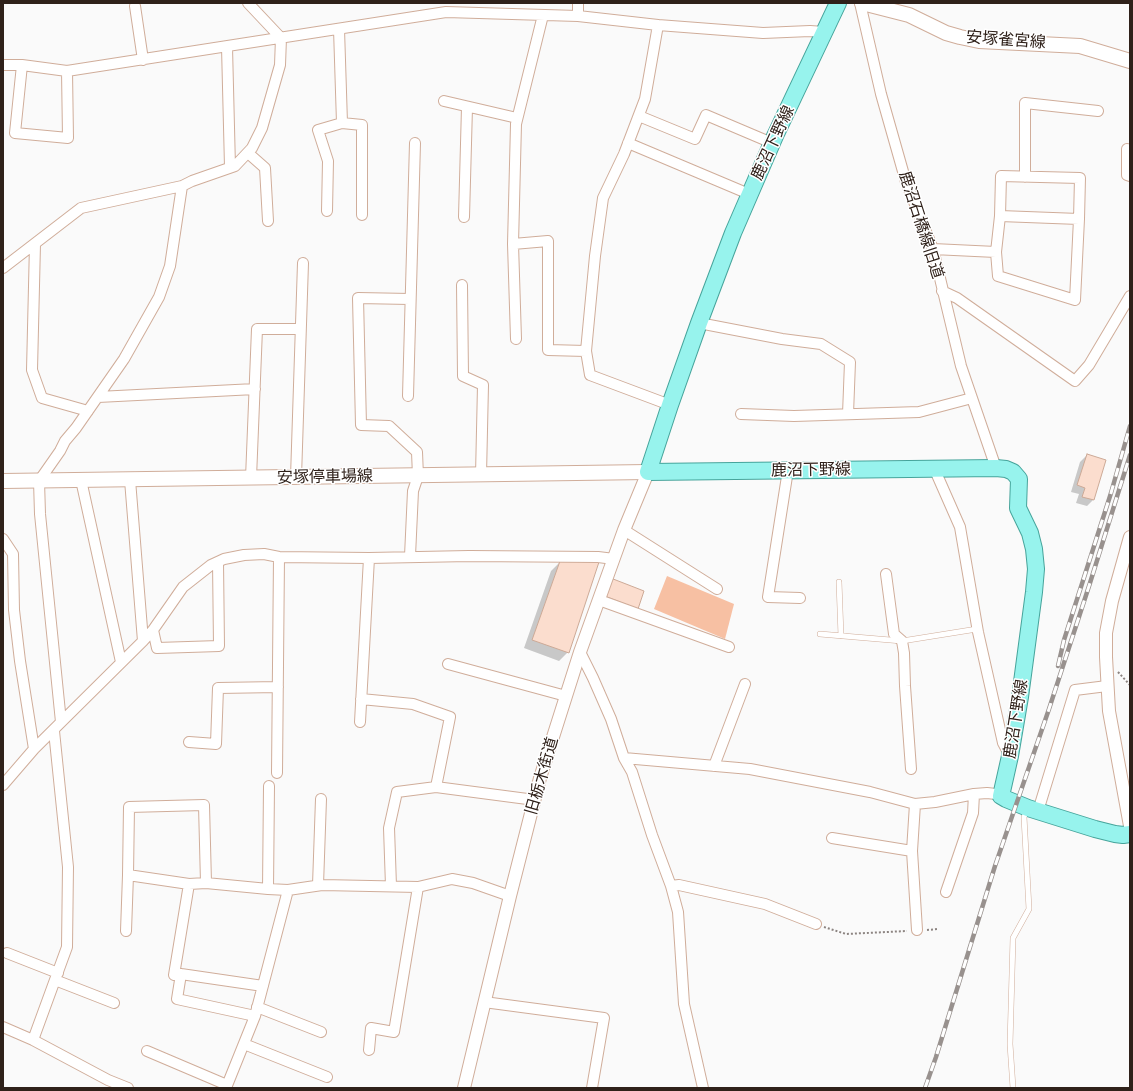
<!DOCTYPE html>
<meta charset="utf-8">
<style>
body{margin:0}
#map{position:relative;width:1133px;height:1091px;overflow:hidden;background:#fafafa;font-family:"Alegreya Sans",sans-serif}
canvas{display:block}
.frame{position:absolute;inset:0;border:4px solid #2f211a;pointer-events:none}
</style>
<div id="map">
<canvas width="1133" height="1091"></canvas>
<div class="frame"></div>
</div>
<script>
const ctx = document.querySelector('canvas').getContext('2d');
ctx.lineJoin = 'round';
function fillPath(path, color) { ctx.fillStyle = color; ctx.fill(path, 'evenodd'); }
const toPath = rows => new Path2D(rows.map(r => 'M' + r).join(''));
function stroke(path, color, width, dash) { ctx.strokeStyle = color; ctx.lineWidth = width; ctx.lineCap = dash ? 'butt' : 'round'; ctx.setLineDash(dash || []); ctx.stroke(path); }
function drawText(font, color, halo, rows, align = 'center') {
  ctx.font = font + ' "Alegreya Sans","Noto Sans JP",sans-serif'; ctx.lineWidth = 3; ctx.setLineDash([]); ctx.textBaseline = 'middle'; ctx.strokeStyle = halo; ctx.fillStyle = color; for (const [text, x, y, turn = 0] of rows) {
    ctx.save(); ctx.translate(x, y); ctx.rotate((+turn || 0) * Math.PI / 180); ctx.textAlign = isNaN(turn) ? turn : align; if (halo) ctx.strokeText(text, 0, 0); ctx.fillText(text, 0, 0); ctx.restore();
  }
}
const green = toPath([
 [667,576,734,604,725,639,654,609]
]);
const shadow = toPath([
 [1087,455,1093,500,1087,506,1076,503,1079,494,1071,492,1080,462],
 [560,562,568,652,559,661,524,648,551,571]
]);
const building = toPath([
 [1087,454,1106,460,1094,500,1082,497,1085,488,1077,485,1087,454],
 [560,561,599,562,569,653,532,640,560,561],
 [608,577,644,591,638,609,602,595,608,577]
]);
const path = toPath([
 [1118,672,1130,685],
 [824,927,846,934,907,931],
 [927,930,938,929]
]);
const service = toPath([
 [839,582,841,636],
 [820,634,902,641,977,629],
 [1013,1088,1010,1044,1013,938,1029,909,1024,817,1027,810]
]);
const minor = toPath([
 [860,3,881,94,906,182,933,249,961,366,996,468],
 [135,6,143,60],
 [543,15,516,124,513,244,548,241,548,350,586,351,590,375,670,405],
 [578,16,578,3],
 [339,29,342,123,362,125,362,215],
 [227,47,230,167],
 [3,65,22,65,67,71,446,12,578,16,658,25,763,33,810,31,824,32],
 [22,65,15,133,68,138,67,71],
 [444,101,517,118],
 [639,116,695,139,706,115,772,143],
 [628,143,749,194],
 [1127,149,1127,175,1130,176],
 [248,153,265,168,268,221],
 [1025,177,1025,103,1098,111],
 [327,211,328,161,318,130,342,123],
 [1000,216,1001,176,1080,178,1079,219],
 [464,217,467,107],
 [35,244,32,370,42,398,88,411],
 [513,244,516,339],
 [933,249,996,252,998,276,1075,300,1079,219,1000,216,996,252],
 [3,268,81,208,182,186,192,181,235,166,252,148,262,128,280,65,281,38,248,3],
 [462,285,463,376,483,385,481,475],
 [942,291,957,298,1075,381,1089,365,1130,296],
 [699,323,782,339,821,344,850,362,848,414],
 [586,351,595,256,603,198,624,154,645,99,658,25],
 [408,396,415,143],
 [98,397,255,389],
 [741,414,794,416,919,412,972,398],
 [934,468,960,527,978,632,1003,743,1010,756],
 [788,470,768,597,800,598],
 [296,477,303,263],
 [251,478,257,329,300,329],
 [81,480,121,662],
 [130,480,143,641],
 [624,530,717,589],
 [3,539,13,554,14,610,20,661,34,749,143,641,153,630,183,587,211,565,224,559,244,555,264,554,279,557,369,558,469,556,598,557,614,559],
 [410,556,413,491,418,476,417,452,389,426,361,425,358,298,410,299],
 [886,574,894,634,902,641,904,653,905,686,911,769],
 [599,600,729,647],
 [153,630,157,648,219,646,218,562],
 [580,652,593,678,611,719,624,758,632,772,652,835,671,886,678,912,684,1004,703,1088],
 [448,664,566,696],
 [361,699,413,704,450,717,436,787],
 [61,722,40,514,39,481,60,451,65,441,76,428,124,359,159,297,170,266,182,186],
 [360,722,369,558],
 [189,742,216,744,218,688,278,687],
 [624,758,750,769,870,792,915,804,935,802,974,794,987,793,996,794,1001,796],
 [714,766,745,684],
 [277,773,279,557],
 [3,785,34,749],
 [915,804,912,851,917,930],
 [1038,811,1075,690,1107,686],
 [832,838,912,851],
 [128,875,189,884,206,883,268,889,288,890],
 [189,884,174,975,181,974,263,986],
 [318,885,321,799],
 [391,886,389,828,397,792,436,787,535,800],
 [671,886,679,885,765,904,816,924],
 [268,889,269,786],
 [946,892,973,813,974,794],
 [126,931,128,875,129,807,204,805,206,883],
 [7,953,58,973],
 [181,974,177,999,255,1016],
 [55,980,114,1003],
 [484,1002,604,1018,592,1088],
 [257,1007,321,1032],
 [3,1027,33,1040,108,1080,128,1088],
 [33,1040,67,947,68,867,54,731],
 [244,1044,327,1077],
 [369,1050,371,1028,394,1032,418,887],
 [147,1051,227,1085],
 [226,1088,255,1016,288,890,322,885,418,887,452,879,473,883,510,896]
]);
const tertiary = toPath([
 [1130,537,1112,601,1106,633,1106,657,1109,711,1130,826],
 [464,1088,510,896,540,778,580,652,624,530,648,472]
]);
const secondary = toPath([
 [862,3,909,15,946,33,960,37,979,41,1080,46,1130,61],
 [3,481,648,472]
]);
const primary = toPath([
 [838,3,775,136,733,233,699,323,670,405,648,472,996,468,1006,469,1013,472,1019,479,1018,508,1030,533,1034,549,1036,569,1034,592,1020,697,1010,756,1001,796,1006,799,1028,808,1095,829,1115,834,1123,835,1130,834]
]);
const rail = toPath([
 [1058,666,1064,640,1111,493,1130,426],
 [925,1088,936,1057,995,866,1049,709,1090,583,1130,455]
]);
const streetNames = [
 ["安塚雀宮線",1006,40,4],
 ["鹿沼下野線",773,143,-65],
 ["鹿沼石橋線旧道",921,225,72],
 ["鹿沼下野線",811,470,-1],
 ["安塚停車場線",325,477,-1],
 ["鹿沼下野線",1016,719,-81],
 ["旧栃木街道",542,776,-74]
];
fillPath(green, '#f7c0a3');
fillPath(shadow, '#0003');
fillPath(building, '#fbddce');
stroke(building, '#cca996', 1);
stroke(service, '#d0ad9a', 6);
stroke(minor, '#d0ad9a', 12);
stroke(tertiary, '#d0ad9a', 14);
stroke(secondary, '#d0ad9a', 16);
stroke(primary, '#46a49b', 18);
stroke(path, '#8c8481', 2, [2, 2]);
stroke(service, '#fff', 5);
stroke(minor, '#fff', 10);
stroke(tertiary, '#fff', 12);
stroke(secondary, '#fff', 14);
stroke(primary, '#97f3ed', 16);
stroke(rail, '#98918e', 4.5);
stroke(rail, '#fff', 3, [9]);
drawText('16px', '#2f211a', '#fff', streetNames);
</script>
